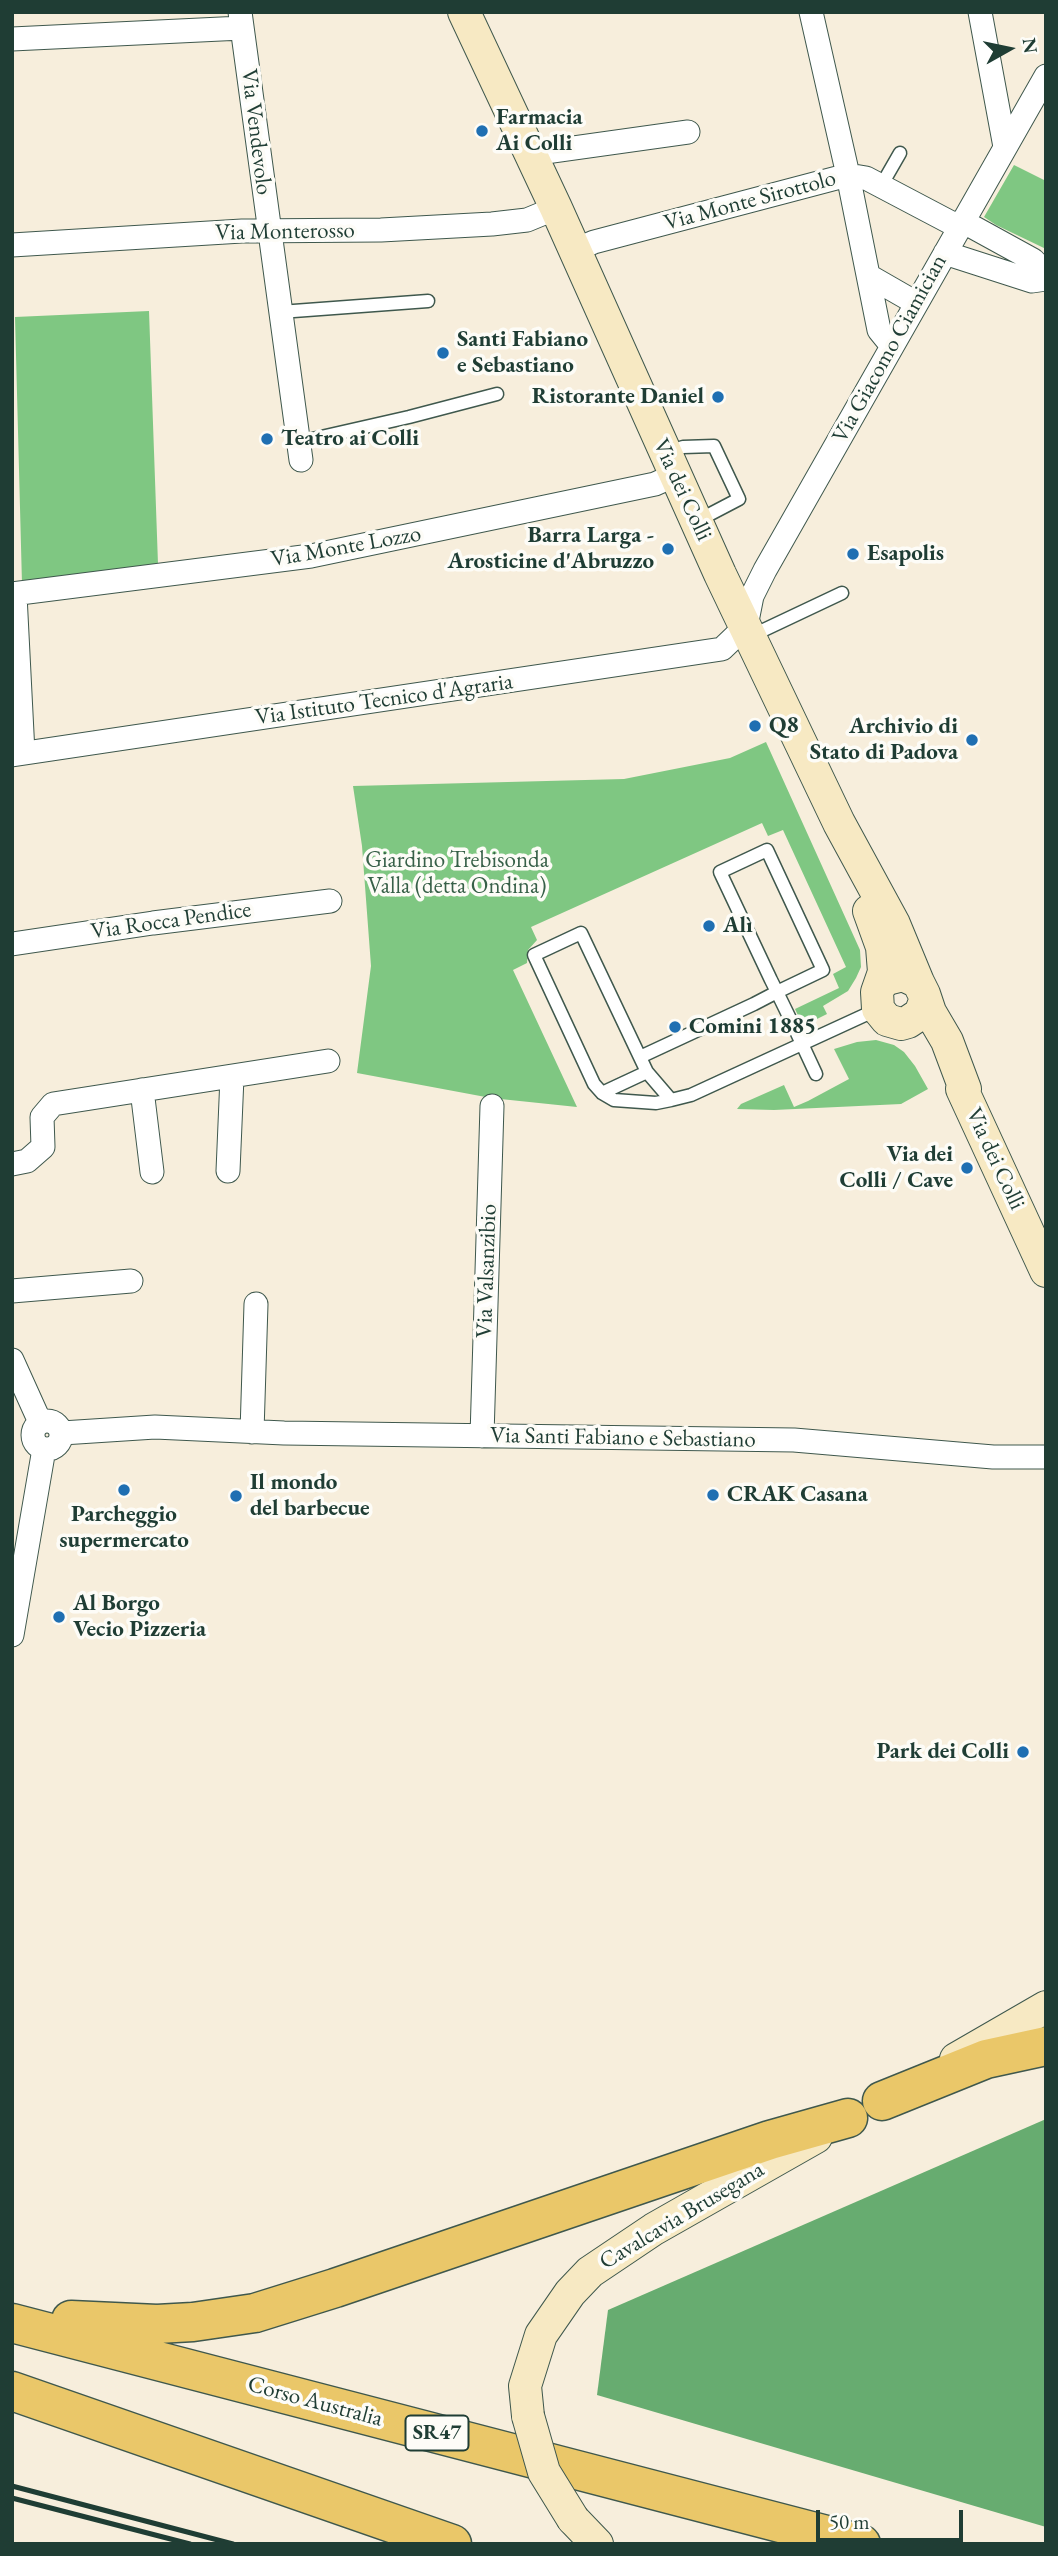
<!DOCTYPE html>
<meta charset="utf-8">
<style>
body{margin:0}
#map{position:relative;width:1058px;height:2556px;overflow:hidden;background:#f7eedc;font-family:"EB Garamond",serif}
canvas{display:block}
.frame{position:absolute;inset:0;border:14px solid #1f3d34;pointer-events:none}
.north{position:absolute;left:974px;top:14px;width:70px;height:70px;-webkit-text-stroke:5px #fdfcf7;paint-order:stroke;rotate:81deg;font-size:19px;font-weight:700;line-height:28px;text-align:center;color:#1f3d34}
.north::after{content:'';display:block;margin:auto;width:24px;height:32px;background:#1f3d34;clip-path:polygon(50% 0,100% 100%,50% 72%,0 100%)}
.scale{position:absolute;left:816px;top:2510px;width:147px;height:32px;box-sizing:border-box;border:4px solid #1f3d34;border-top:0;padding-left:9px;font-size:21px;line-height:24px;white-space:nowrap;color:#1f3d34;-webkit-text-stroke:5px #fdfcf7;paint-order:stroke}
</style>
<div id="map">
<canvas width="1058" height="2556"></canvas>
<div class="frame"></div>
<div class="north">N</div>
<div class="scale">50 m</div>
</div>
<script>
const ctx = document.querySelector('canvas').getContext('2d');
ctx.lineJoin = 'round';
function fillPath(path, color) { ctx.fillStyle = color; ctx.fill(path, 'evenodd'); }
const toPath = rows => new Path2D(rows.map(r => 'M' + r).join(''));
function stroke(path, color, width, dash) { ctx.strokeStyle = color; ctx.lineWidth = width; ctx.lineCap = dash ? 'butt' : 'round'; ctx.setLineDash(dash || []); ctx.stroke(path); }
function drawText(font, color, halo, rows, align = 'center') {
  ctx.font = font + ' "EB Garamond",serif'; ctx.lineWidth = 7; ctx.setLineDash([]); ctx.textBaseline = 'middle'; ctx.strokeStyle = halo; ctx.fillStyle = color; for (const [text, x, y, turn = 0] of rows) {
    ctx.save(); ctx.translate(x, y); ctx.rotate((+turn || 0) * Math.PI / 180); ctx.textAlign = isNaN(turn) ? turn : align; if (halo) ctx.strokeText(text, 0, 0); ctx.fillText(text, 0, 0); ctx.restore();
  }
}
const green = toPath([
 [1014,165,1046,181,1046,249,996,225,984,217],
 [149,311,158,564,22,584,15,317],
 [766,742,860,950,861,967,856,978,848,991,823,1006,827,1014,803,1026,795,1009,839,988,833,974,846,967,783,830,768,836,762,823,531,927,537,940,528,950,527,963,513,970,577,1107,491,1098,357,1073,371,966,362,846,353,786,624,779,730,758],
 [876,1040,894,1045,904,1052,915,1066,928,1089,901,1104,774,1110,737,1109,741,1104,784,1085,794,1107,808,1101,849,1079,834,1049,857,1042]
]);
const forest = toPath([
 [1046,2119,1046,2527,597,2395,608,2310]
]);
const service = toPath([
 [881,186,900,153],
 [280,312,428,301],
 [299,442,409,417,497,394],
 [668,452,683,447,714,446,739,499,697,521],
 [751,636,842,593],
 [640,1057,754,1004,777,992,823,970,767,850,720,872,771,980,777,992,796,1031,816,1074],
 [602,1093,647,1072],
 [671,1100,647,1072,581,933,534,955,594,1084,602,1093,614,1100,656,1103,671,1100,691,1095,878,1009]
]);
const minor = toPath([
 [240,12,301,460],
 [811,12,848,175,879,330,892,346],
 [980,12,1005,147],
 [12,39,242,28],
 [531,154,688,132],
 [962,221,1033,260,1046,273],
 [12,245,242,231,381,230,492,224,527,220,556,208],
 [575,250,594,242,848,175,866,178,959,227],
 [945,253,1032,281,1046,279],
 [869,276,916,303],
 [12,594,311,556,655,484,675,475],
 [15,595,23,753],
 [12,755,722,649,746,626,752,596,765,570,1046,76],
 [12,944,153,923,330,901],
 [142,1090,152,1172],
 [12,1164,27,1161,43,1147,42,1117,53,1104,328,1061],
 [228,1171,232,1077],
 [12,1291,131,1281],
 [12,1360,40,1422],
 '33 1435a14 14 0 1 1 28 0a14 14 0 1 1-28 0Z',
 [252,1432,256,1304],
 [62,1433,155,1427,284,1433,794,1440,993,1457,1046,1457],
 [482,1436,492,1106],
 [12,1635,44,1449]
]);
const secondary = toPath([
 [464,12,556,208,720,574,839,823,894,924,918,982],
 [869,911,882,947,884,972,877,992,878,1009,887,1020,901,1024,908,1022,920,1014,925,1001,924,994,918,982,903,975,887,979,880,985],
 [924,994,930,1012,947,1041,965,1089,962,1089,1046,1271],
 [956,2059,1046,2007],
 [528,2416,525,2386,541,2335,570,2293,590,2272,654,2229,816,2137],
 [573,2519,597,2544]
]);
const trunk = toPath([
 [882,2101,986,2059,1046,2046],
 [71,2320,157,2324,193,2322,255,2313,335,2288,770,2140,848,2118],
 [12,2323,861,2544],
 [12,2391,452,2544]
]);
const rail = toPath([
 [12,2486,233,2544],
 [12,2498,190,2544]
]);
const secondaryBridge = toPath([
 [528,2416,544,2472,573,2519]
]);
const markers = [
 [482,131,7,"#1f6fb2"],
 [443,353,7,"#1f6fb2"],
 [718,397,7,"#1f6fb2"],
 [267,439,7,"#1f6fb2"],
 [668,549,7,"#1f6fb2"],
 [853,554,7,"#1f6fb2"],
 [755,726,7,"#1f6fb2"],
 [972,740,7,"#1f6fb2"],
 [709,926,7,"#1f6fb2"],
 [675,1027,7,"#1f6fb2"],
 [967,1168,7,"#1f6fb2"],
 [124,1490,7,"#1f6fb2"],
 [713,1495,7,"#1f6fb2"],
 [236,1496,7,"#1f6fb2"],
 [59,1617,7,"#1f6fb2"],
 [1023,1752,7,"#1f6fb2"]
];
const shields = [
 [437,2433,63]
];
const shieldNames = [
 ["SR47",437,2433]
];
const poiNames = [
 ["Farmacia",496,118],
 ["Ai Colli",496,144],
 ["Santi Fabiano",457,340],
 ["e Sebastiano",457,366],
 ["Ristorante Daniel",704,397,"right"],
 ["Teatro ai Colli",281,439],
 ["Barra Larga -",654,536,"right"],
 ["Arosticine d'Abruzzo",654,562,"right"],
 ["Esapolis",867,554],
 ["Q8",769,726],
 ["Archivio di",958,727,"right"],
 ["Stato di Padova",958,753,"right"],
 ["Alì",723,926],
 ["Comini 1885",689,1027],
 ["Via dei",953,1155,"right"],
 ["Colli / Cave",953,1181,"right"],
 ["Il mondo",250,1483],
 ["del barbecue",250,1509],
 ["CRAK Casana",727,1495],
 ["Parcheggio",124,1515,"center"],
 ["supermercato",124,1541,"center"],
 ["Al Borgo",73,1604],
 ["Vecio Pizzeria",73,1630],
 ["Park dei Colli",1009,1752,"right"]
];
const streetNames = [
 ["Via Vendevolo",256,132,83],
 ["Via Monte Sirottolo",750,201,-15],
 ["Via Monterosso",285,232,-1],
 ["Via Giacomo Ciamician",890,349,-61],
 ["Via dei Colli",682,490,65],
 ["Via Monte Lozzo",346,547,-10],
 ["Via Istituto Tecnico d'Agraria",384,700,-8],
 ["Via Rocca Pendice",171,921,-8],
 ["Via dei Colli",995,1159,65],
 ["Via Valsanzibio",487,1271,-88],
 ["Via Santi Fabiano e Sebastiano",623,1438,1],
 ["Cavalcavia Brusegana",682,2216,-31],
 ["Corso Australia",315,2402,15]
];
const parkNames = [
 ["Giardino Trebisonda",457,861],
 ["Valla (detta Ondina)",457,887]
];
fillPath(green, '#7fc782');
fillPath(forest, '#67ac70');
stroke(service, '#3f584d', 15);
stroke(minor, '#3f584d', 25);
stroke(secondary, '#3f584d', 34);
stroke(trunk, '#3f584d', 41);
stroke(service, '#fff', 12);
stroke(minor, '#fff', 23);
stroke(secondary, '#f7e9c3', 32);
stroke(trunk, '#eac769', 38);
stroke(rail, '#1f3d34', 5);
stroke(secondaryBridge, '#3f584d', 34, []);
stroke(secondaryBridge, '#f7e9c3', 32);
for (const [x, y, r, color] of markers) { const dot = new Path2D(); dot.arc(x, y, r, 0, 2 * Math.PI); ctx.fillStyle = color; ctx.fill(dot); stroke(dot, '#fdfcf7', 2.5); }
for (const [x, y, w] of shields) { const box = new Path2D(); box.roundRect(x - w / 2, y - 17.5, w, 35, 5); ctx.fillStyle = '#fdfcf7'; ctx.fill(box); stroke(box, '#1f3d34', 2); }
drawText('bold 21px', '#1f3d34', null, shieldNames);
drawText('bold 23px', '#1f3d34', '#fdfcf7', poiNames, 'left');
drawText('23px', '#1f3d34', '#fdfcf7', streetNames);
drawText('23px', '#376048', '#fdfcf7', parkNames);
</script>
